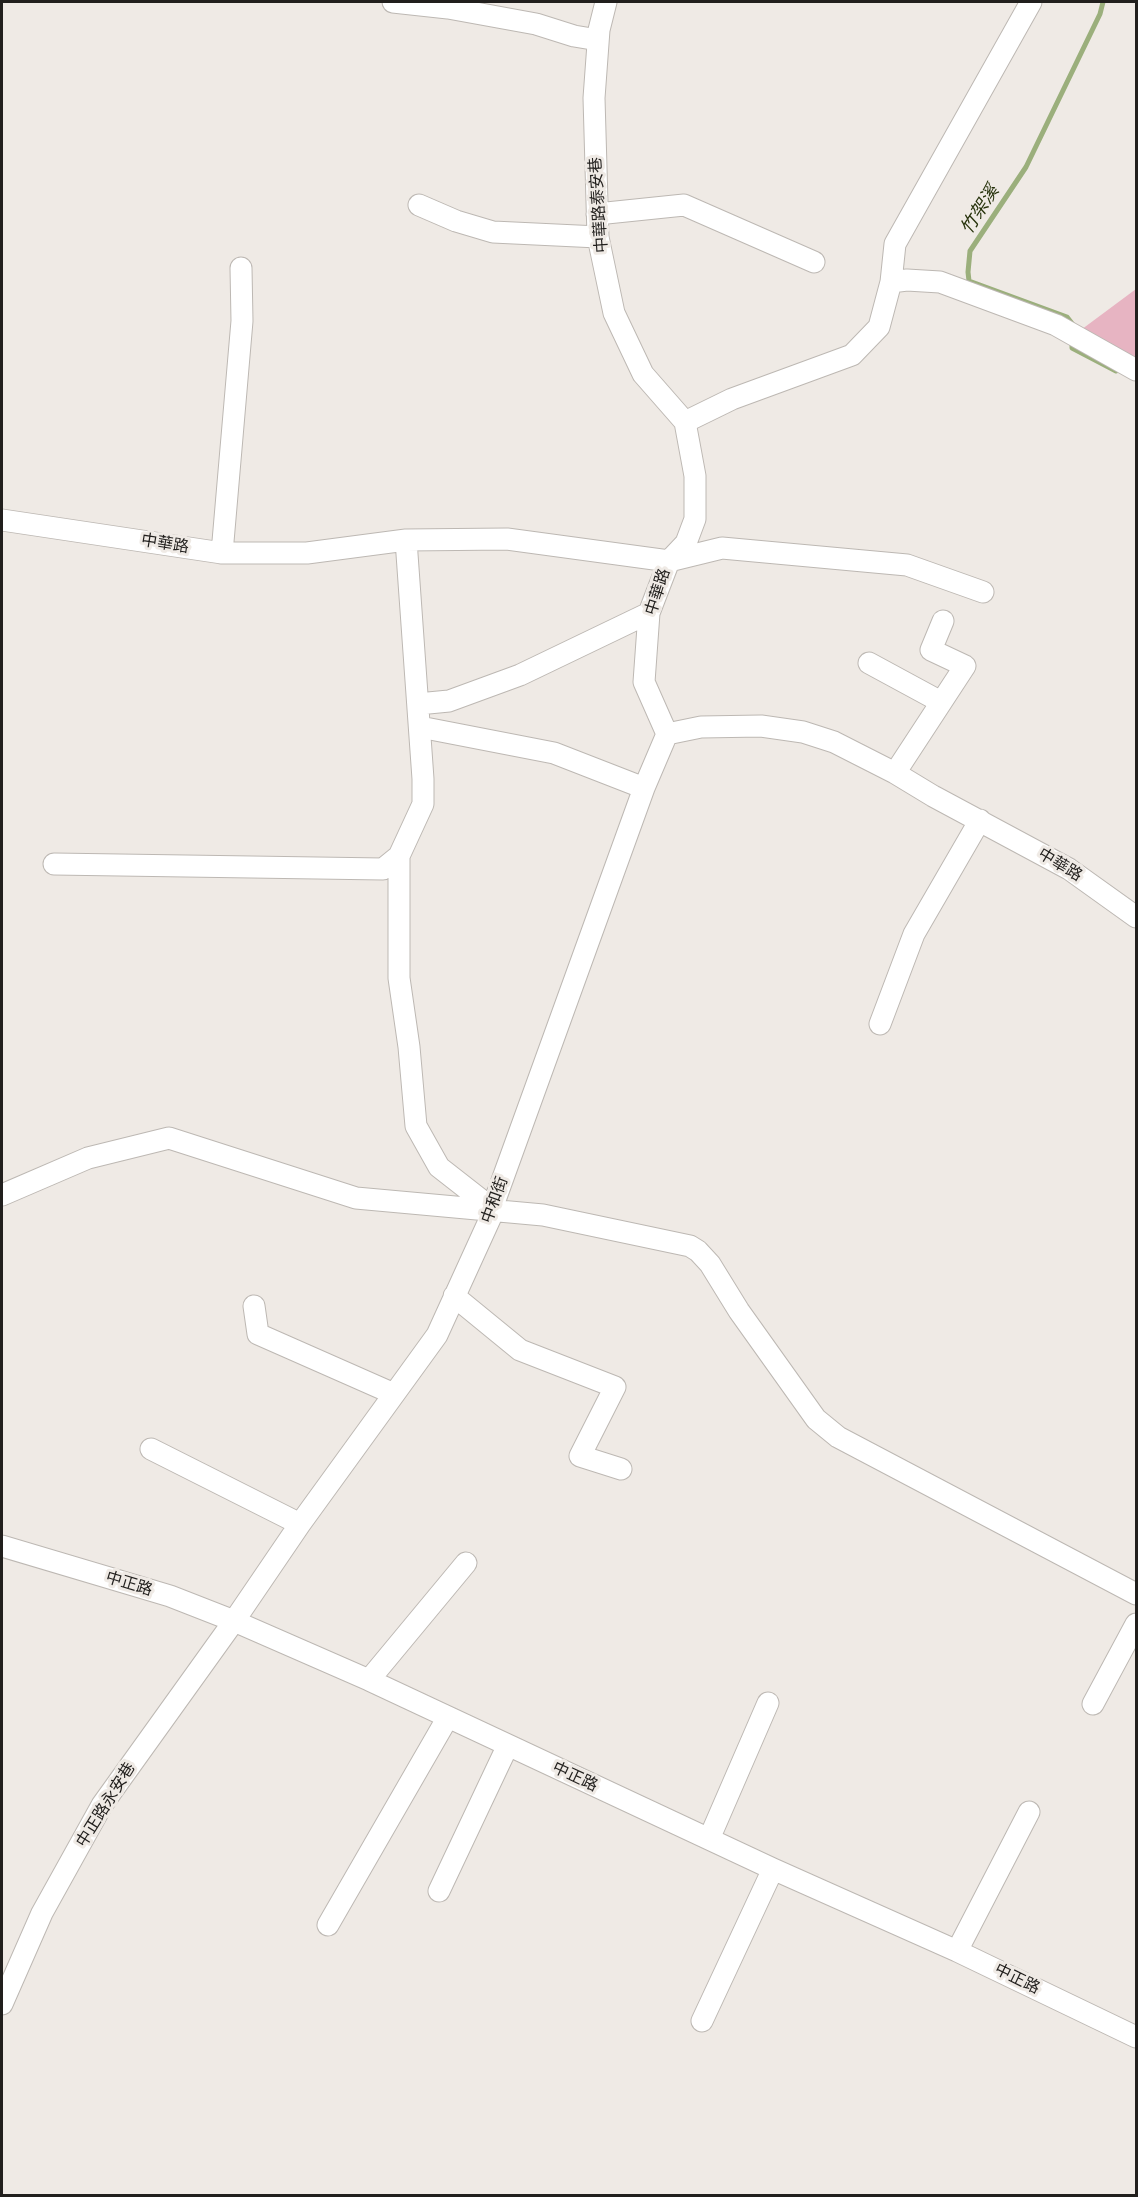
<!DOCTYPE html>
<meta charset="utf-8">
<style>
body{margin:0}
#map{position:relative;width:1138px;height:2197px;overflow:hidden;background:#efeae5;font-family:"IBM Plex Serif",serif}
canvas{display:block}
.frame{position:absolute;inset:0;border:3px solid #211f1d;pointer-events:none}
</style>
<div id="map">
<canvas width="1138" height="2197"></canvas>
<div class="frame"></div>
</div>
<script>
const ctx = document.querySelector('canvas').getContext('2d');
ctx.lineJoin = 'round';
function fillPath(path, color) { ctx.fillStyle = color; ctx.fill(path, 'evenodd'); }
const toPath = rows => new Path2D(rows.map(r => 'M' + r).join(''));
function stroke(path, color, width, dash) { ctx.strokeStyle = color; ctx.lineWidth = width; ctx.lineCap = dash ? 'butt' : 'round'; ctx.setLineDash(dash || []); ctx.stroke(path); }
function drawText(font, color, halo, rows, align = 'center') {
  ctx.font = font + ' "IBM Plex Serif","Noto Sans TC",serif'; ctx.lineWidth = 6; ctx.setLineDash([]); ctx.textBaseline = 'middle'; ctx.strokeStyle = halo; ctx.fillStyle = color; for (const [text, x, y, turn = 0] of rows) {
    ctx.save(); ctx.translate(x, y); ctx.rotate((+turn || 0) * Math.PI / 180); ctx.textAlign = isNaN(turn) ? turn : align; if (halo) ctx.strokeText(text, 0, 0); ctx.fillText(text, 0, 0); ctx.restore();
  }
}
const green = toPath([
 [1136,289,1136,373,1066,341]
]);
const stream = toPath([
 [1074,326,1067,317,969,281,968,272,970,251,1026,167,1100,14,1103,2],
 [1072,341,1072,348,1116,371]
]);
const minor = toPath([
 [393,2,448,8,536,24,574,36,598,40],
 [606,2,599,30,594,98,598,237,614,313,643,374,685,422],
 [1031,2,895,244,891,282,879,327,852,355,732,399,685,422,695,476,695,519,686,543,669,561,649,613,644,682,667,734,701,727,761,726,803,732,834,742,895,773,933,796,1069,869,1136,917],
 [419,205,456,221,493,232,598,237],
 [597,214,684,205,814,262],
 [891,282,907,280,940,282,1056,325,1136,370],
 [2,520,222,553,307,553,406,540,507,539,669,561,722,548,907,565,983,592],
 [222,553,242,321,241,268],
 [869,663,941,702],
 [418,704,449,701,520,675,649,613],
 [420,727,554,753,644,788],
 [895,773,965,666,931,650,943,621],
 [399,856,399,978,409,1047,416,1126,439,1167,494,1210],
 [54,864,383,869,399,856,423,804,423,779,406,540],
 [880,1024,914,934,980,820],
 [2,1195,88,1158,169,1138,356,1198,543,1215,690,1246,698,1251,710,1264,739,1311,816,1419,838,1437,1136,1594],
 [454,1296,520,1350,615,1387,580,1456,621,1469],
 [254,1306,258,1334,394,1394],
 [151,1449,300,1524],
 [2,1546,170,1596,234,1621,369,1680,773,1869,957,1951,1136,2037],
 [369,1680,466,1563],
 [1093,1704,1136,1624],
 [709,1839,768,1703],
 [439,1891,508,1745],
 [328,1925,448,1717],
 [957,1951,1029,1812],
 [2,2004,42,1913,102,1805,234,1621,300,1524,437,1335,494,1210,495,1200,644,788,667,734],
 [702,2021,773,1869]
]);
const streetNames = [
 ["中華路泰安巷",599,205,-94],
 ["中華路",165,544,9],
 ["中華路",658,592,-72],
 ["中華路",1060,865,31],
 ["中和街",495,1200,-70],
 ["中正路",129,1584,17],
 ["中正路",575,1777,25],
 ["中正路永安巷",106,1805,-58],
 ["中正路",1017,1979,26]
];
const waterNames = [
 ["竹架溪",980,210,-57]
];
fillPath(green, '#e7b4c2');
stroke(stream, '#9baf7c', 5);
stroke(minor, '#bdb8b3', 23);
stroke(minor, '#fff', 21);
drawText('16px', '#211f1d', '#efeae5', streetNames);
drawText('italic 18px', '#26320b', '#efeae5', waterNames);
</script>
